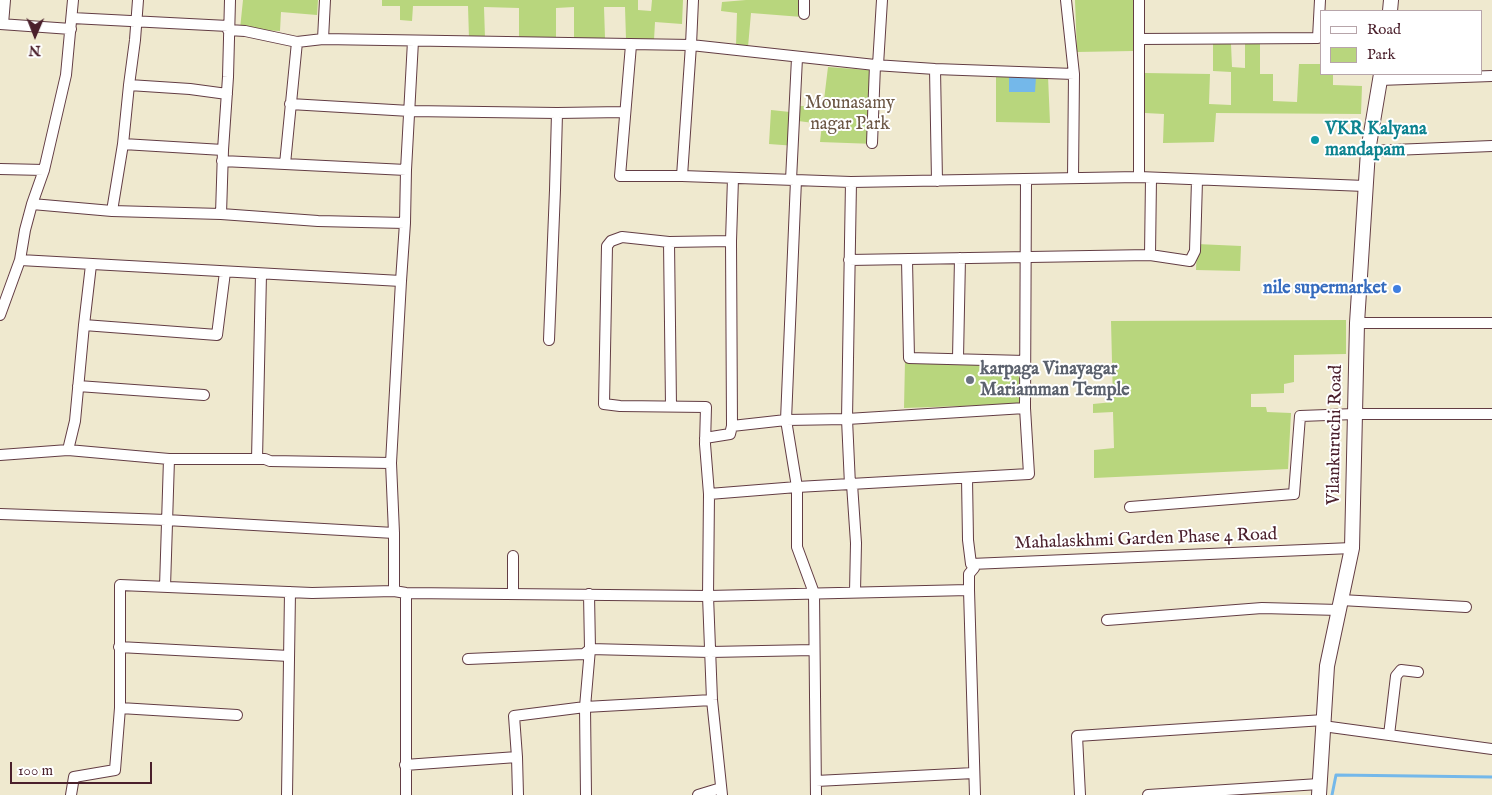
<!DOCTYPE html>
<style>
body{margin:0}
#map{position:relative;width:1492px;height:795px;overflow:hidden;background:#efe9cf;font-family:"IM FELL English",serif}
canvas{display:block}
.legend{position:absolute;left:1320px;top:10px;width:162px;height:65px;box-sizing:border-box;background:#fff;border:1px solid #b7a5aa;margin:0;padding:6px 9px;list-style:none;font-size:15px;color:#4a1f2b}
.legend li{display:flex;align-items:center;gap:10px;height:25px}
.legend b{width:25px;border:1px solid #b7a5aa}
.north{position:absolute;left:10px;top:10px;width:50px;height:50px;-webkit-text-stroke:4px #fff;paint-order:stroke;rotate:181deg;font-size:14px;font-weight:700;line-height:20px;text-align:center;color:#4a1f2b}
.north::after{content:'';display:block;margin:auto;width:18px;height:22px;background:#4a1f2b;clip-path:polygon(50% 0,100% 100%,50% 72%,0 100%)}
.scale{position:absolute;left:10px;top:762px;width:142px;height:22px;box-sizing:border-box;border:2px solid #4a1f2b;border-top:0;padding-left:6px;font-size:15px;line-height:18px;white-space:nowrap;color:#4a1f2b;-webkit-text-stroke:4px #fff;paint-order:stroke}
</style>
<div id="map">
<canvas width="1492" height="795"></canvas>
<ul class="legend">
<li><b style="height:6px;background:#fff"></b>Road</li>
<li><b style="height:14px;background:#b8d67d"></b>Park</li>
</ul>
<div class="north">N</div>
<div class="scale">100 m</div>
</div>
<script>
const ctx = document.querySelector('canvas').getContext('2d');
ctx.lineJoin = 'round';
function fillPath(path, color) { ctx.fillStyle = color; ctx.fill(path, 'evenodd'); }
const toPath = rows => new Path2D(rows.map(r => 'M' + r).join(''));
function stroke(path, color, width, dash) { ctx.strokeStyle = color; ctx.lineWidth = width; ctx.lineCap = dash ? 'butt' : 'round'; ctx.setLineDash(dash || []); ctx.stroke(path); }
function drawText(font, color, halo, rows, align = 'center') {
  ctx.font = font + ' "IM FELL English",serif'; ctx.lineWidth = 4; ctx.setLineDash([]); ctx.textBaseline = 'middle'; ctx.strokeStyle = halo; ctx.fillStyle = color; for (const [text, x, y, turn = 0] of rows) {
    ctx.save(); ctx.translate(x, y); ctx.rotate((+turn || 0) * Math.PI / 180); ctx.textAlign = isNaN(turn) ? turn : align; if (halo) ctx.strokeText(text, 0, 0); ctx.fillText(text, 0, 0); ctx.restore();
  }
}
const green = toPath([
 [243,0,318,0,317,15,281,12,280,31,240,29],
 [382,0,638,0,638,10,651,11,652,0,683,0,682,24,655,22,654,40,626,39,625,7,604,7,605,38,574,38,574,7,556,8,556,39,519,38,519,8,484,7,485,38,469,38,468,6,413,6,412,21,400,20,400,6,382,6],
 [746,0,803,0,802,17,751,13,748,47,736,46,737,13,721,11,722,2],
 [1075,0,1134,0,1133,51,1077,52],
 [1245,43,1260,44,1260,74,1273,74,1273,101,1297,102,1299,64,1321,64,1321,74,1333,74,1333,85,1362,86,1361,114,1216,113,1214,142,1163,143,1164,114,1145,113,1145,73,1210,74,1209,104,1231,105,1231,72,1213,71,1213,44,1231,44,1232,67,1245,68],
 [828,67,880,71,875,144,820,142,822,124,798,121,796,146,769,144,771,110,790,112,791,105,823,108],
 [996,74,1048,76,1050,123,996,122],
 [1197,244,1241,246,1240,271,1196,270],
 [1346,320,1346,354,1294,355,1294,382,1284,384,1284,393,1251,394,1251,407,1266,407,1267,412,1291,413,1288,469,1094,478,1094,450,1114,448,1113,412,1093,413,1093,404,1113,402,1111,321],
 [905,361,1019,364,1019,404,904,408]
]);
const water = toPath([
 [1009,76,1036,77,1035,92,1009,92]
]);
const stream = toPath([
 [1332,795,1336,775,1492,777]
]);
const street = toPath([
 [325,0,323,39,691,45,875,65,935,69,1074,74],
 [693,0,691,45,682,176,851,182,1139,177,1365,186],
 [1066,0,1074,74,1073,178],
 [804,14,804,0],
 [72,18,228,26],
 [0,24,71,29],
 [3,24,5,0],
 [228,30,245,31,297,42],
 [323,39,297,42,285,164,406,170],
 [1139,39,1318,38,1320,0],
 [631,45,620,176,682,176],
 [878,65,882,0],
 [935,69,937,181],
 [1379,80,1492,76],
 [129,85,135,40,138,0],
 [290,104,410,111,557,113,555,190,549,340],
 [557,113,624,112],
 [872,143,875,65],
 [123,144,223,150],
 [1368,151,1492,146],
 [222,161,285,164],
 [0,169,44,170],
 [1139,177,1139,0],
 [733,178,731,241,732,426,786,420,847,419,1025,408],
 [791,180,797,58],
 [796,180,786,420,797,487,1029,474,1025,408,1026,179],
 [32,204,112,211,221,214,223,150,228,77,230,0],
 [112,211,123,144,129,85,190,89,227,94],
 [221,214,318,221,405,223],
 [669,242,671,406],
 [1150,255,1190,261,1195,251,1197,180],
 [20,260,401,281,405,223,406,170,413,41],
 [849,260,1150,255,1151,178],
 [907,260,909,358,1025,361],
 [0,315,20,260,25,230,32,204,44,170,66,75,73,0],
 [1357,323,1492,323],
 [84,325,217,335,225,272],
 [958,358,960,258],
 [78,386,204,395],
 [705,438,730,434,732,426],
 [68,450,75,421,84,325,91,265],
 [0,455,68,450,169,459,265,459,270,461,391,463],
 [257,459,261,274],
 [967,478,968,540,971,564],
 [852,484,856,543,855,592],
 [850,485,847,419,851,182],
 [709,494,705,444,706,407,620,406,604,404,607,246,611,241,622,237,669,242,731,241],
 [1130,507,1294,494,1300,416,1355,414,1492,414],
 [0,514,166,520,394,533],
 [513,556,513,593],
 [165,587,169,459],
 [969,590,969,574,974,568,971,564,1352,548],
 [394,591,394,533,391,463,401,281],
 [406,593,406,795],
 [1341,600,1466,607],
 [1107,620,1262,608,1339,610],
 [119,647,289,656],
 [468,659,584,654,590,649,710,652,814,650],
 [120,708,237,715],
 [1323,726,1492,749],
 [1389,735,1396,676,1401,670,1418,672],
 [517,757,518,795],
 [405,765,517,757,514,716,585,707,712,700],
 [816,781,974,773],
 [71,795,74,777,115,770,120,708,120,585,312,593,394,591,406,593,708,596,969,590,975,795],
 [287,795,290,592],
 [586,795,585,707,590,649,589,594],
 [698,795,721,788],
 [722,795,712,700,708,596,709,494,797,487,797,547,814,593,816,795],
 [1080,795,1077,736,1324,720],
 [1148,795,1319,784]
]);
const secondary = toPath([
 [1390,11,1391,0],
 [1319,795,1327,666,1352,548,1357,323,1368,151,1381,74]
]);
const markers = [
 [1315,140,5,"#0f9aa8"],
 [1397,289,5,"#3f7fe0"],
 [970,380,5,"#6b7280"]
];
const parkNames = [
 ["Mounasamy",850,104],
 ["nagar Park",850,125]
];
const cultureNames = [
 ["VKR Kalyana",1325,130],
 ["mandapam",1325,151]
];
const shopNames = [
 ["nile supermarket",1387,289]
];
const worshipNames = [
 ["karpaga Vinayagar",980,370],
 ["Mariamman Temple",980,391]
];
const streetNames = [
 ["Vilankuruchi Road",1336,435,-89],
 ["Mahalaskhmi Garden Phase 4 Road",1146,540,-2]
];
fillPath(green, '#b8d67d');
fillPath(water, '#74b8ea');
stroke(stream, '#74b8ea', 3);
stroke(street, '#633d44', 12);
stroke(secondary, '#633d44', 16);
stroke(street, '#fff', 10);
stroke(secondary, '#fff', 14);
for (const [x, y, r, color] of markers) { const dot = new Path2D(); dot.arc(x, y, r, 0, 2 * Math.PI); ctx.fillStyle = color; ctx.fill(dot); stroke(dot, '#fff', 2); }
drawText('18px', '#6b5644', '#fff', parkNames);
drawText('bold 18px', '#0d838f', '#fff', cultureNames, 'left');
drawText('bold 18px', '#366cbe', '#fff', shopNames, 'right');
drawText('bold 18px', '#5b616d', '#fff', worshipNames, 'left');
drawText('18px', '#4a1f2b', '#fff', streetNames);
</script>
